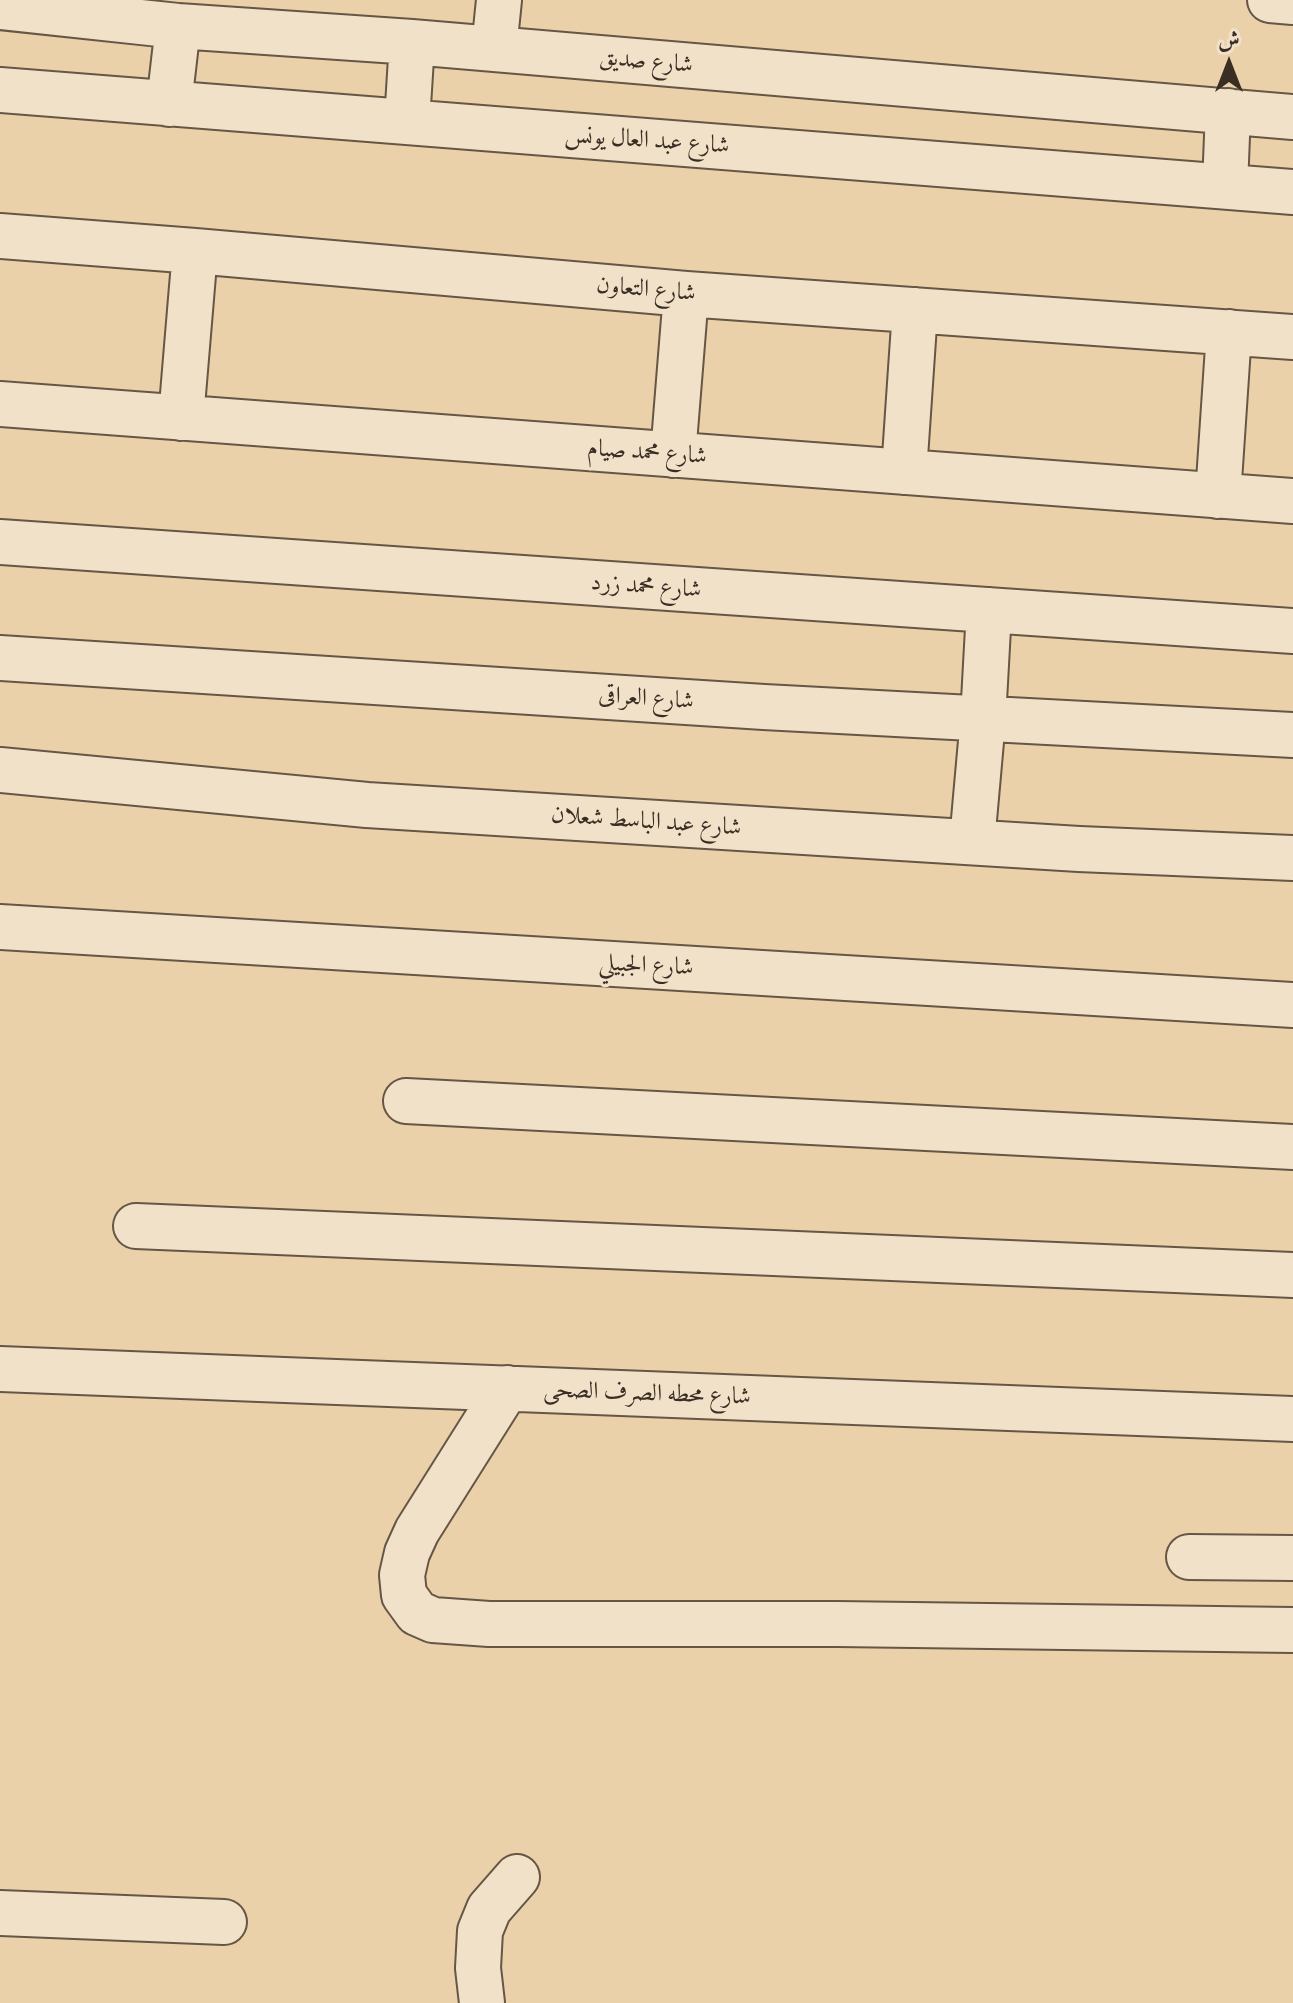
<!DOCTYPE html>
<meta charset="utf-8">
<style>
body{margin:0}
#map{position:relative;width:1293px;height:2003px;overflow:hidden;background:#ead1aa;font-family:"IM FELL French Canon",Amiri,serif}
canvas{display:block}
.north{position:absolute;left:1189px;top:24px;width:80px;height:80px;-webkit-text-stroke:6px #f1e1c8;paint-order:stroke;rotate:0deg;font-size:22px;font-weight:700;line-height:32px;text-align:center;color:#392d24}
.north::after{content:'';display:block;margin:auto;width:28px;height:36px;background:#392d24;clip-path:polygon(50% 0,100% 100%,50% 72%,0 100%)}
</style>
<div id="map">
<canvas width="1293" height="2003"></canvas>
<div class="north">ش</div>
</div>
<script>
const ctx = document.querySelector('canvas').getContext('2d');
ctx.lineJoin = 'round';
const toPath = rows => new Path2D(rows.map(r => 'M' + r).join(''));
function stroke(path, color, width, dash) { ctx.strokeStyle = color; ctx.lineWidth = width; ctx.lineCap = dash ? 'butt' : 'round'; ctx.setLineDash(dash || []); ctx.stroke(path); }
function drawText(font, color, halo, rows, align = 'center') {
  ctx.font = font + ' "IM FELL French Canon",Amiri,serif'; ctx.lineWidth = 6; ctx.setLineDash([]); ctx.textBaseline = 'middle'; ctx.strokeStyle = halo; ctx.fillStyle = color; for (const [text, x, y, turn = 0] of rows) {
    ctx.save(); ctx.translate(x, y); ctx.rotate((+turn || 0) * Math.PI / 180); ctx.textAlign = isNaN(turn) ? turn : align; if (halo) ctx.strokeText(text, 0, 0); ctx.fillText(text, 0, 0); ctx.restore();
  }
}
const minor = toPath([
 [1270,0,1293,2],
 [0,7,178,26,412,42,1293,117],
 [494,49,499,0],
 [0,90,1293,192],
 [169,104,178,26],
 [407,122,412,42],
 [1225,186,1228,111],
 [0,236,195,251,686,294,1293,337],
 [0,404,1293,501],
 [181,418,195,251],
 [673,455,686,294],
 [904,472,915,310],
 [1218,496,1229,332],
 [0,542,1293,631],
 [0,658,764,707,1293,735],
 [0,770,367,805,1079,849,1293,858],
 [972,842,983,719,989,610],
 [0,927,1293,1005],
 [406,1101,1293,1147],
 [136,1226,1293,1275],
 [0,1369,1293,1419],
 [507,1388,417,1531,407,1553,402,1575,404,1595,417,1613,433,1620,489,1624,837,1624,1293,1630],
 [1189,1557,1293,1558],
 [0,1913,224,1922],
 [482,2003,478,1968,480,1931,489,1909,517,1877]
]);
const streetNames = [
 ["شارع صديق",646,62,5],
 ["شارع عبد العال يونس",647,141,4],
 ["شارع التعاون",646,290,5],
 ["شارع محمد صيام",647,453,4],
 ["شارع محمد زرد",646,587,4],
 ["شارع العراقى",646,699,4],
 ["شارع عبد الباسط شعلان",646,822,4],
 ["شارع الجبيلي",646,966,3],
 ["شارع محطه الصرف الصحى",647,1394,2]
];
stroke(minor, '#655646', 48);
stroke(minor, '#f1e1c8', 44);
drawText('24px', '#392d24', '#f1e1c8', streetNames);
</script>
